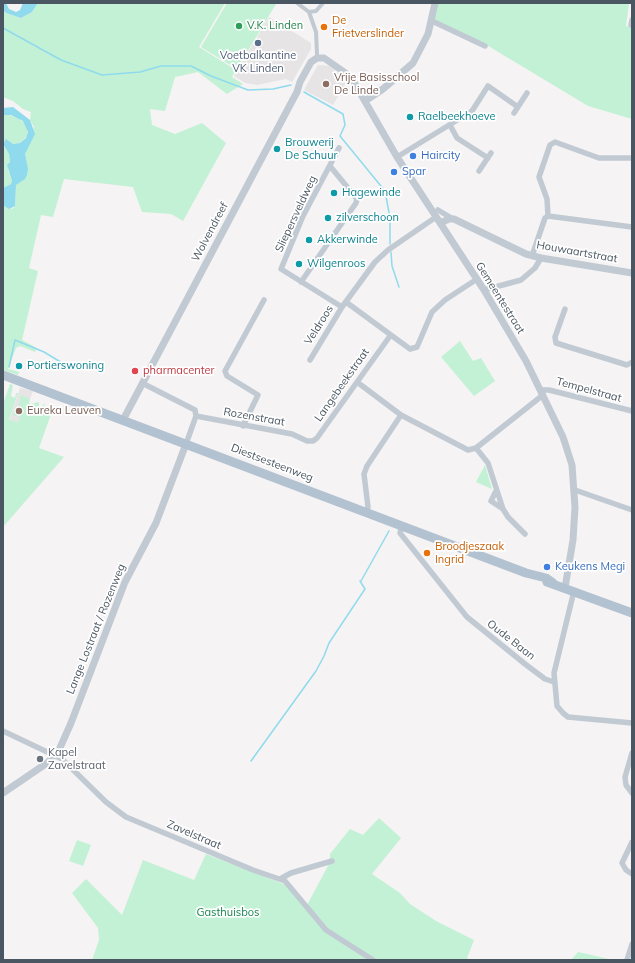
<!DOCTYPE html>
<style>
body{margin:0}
#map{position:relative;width:635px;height:963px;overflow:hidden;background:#f5f3f3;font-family:Mulish,sans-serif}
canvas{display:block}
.frame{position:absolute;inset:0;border:4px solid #4a5661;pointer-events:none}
</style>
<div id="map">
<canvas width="635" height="963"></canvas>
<div class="frame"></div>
</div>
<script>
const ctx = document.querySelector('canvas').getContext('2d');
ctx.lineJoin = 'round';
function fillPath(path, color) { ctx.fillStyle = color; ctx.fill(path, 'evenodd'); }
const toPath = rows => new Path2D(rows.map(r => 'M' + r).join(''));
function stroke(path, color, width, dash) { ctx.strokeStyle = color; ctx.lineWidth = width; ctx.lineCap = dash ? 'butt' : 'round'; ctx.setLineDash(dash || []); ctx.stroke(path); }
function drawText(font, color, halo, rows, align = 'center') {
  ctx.font = font + ' Mulish,sans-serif'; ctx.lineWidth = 3.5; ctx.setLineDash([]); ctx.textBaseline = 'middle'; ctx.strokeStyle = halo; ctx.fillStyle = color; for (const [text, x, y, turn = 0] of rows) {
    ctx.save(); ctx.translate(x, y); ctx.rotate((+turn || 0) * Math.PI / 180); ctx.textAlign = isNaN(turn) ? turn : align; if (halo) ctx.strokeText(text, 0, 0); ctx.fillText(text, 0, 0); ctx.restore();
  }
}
const education = toPath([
 [269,17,311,43,311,49,292,82,286,79,257,85,245,83,234,76],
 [318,65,330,66,347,81,333,105,304,90],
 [20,388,33,391,13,443,3,439]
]);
const green = toPath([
 [38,3,225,3,199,47,236,70,232,77,243,84,227,94,198,72,175,77,165,111,150,109,152,125,175,134,202,123,226,143,183,221,171,214,142,212,133,187,64,179,53,217,41,215,29,268,38,271,22,340,37,348,35,352,20,346,16,348,8,369,19,372,18,375,3,370,3,205,12,209,15,206,16,185,17,183,22,181,25,154,34,127,30,120,31,112,23,109,13,101,3,97,3,10,6,13,21,18,32,12],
 [227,3,276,4,237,69,201,47],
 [437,3,629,3,626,26,632,27,632,119,588,106,480,41,434,20],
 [6,114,18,118,26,124,28,135,20,143,13,144,6,140,3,144,3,115],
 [3,145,9,154,10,162,8,170,12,181,11,184,3,188],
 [460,341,473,361,481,358,495,381,474,396,441,357],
 [10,384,13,385,11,396,15,398,16,393,18,393,9,420,18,422,20,417,13,415,15,408,18,409,21,395,30,399,29,403,31,404,39,402,39,406,41,407,45,403,44,406,48,407,48,410,50,410,51,414,39,448,64,457,3,527,3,404],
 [485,465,492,489,476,482],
 [379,818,401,838,372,874,400,893,410,904,436,921,474,940,467,958,471,960,92,960,99,940,98,928,72,893,86,879,122,915,143,860,194,880,206,854,286,885,306,907,330,862,330,854,350,829,363,835],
 [77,840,91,845,83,866,69,861],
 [578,952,583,953,613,960,571,960]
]);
const water = toPath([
 [3,3,6,3,9,9,16,12,20,10,23,3,38,3,32,12,21,18,6,13,3,10],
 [13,107,30,120,35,134,25,154,28,169,27,175,25,179,16,185,15,206,9,209,3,205,3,188,11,184,12,181,7,165,10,162,9,154,3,144,6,139,13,144,20,143,26,138,28,132,23,121,11,115,3,115,3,108]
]);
const stream = toPath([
 [3,28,61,60,102,75,140,72,161,66,191,66,211,76,248,90,273,89,291,85],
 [304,92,343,114,345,125,340,136,385,191,390,218,390,244],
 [391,252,392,266,399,287],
 [9,367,15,340,44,352,64,364],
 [361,581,389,531],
 [251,761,316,671,324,656,329,643,365,589,360,581]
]);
const pedestrian = toPath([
 [297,3,309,12,316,32,317,54],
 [309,12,316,11,323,3]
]);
const minor = toPath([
 [432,21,485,46],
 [631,25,632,20],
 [514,113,527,93],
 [450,125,457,138,488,158],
 [339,148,303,216,281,269,342,307],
 [397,157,472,111,488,86,518,107],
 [479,171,491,153],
 [438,210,453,219],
 [548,216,547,199,539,177,550,145,555,142,599,158,632,158],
 [548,216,632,227],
 [532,256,545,218,548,216],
 [301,282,356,203,357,199,330,166],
 [484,290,521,280,535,268,541,258],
 [346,302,410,349,417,347,432,312,445,300,477,279],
 [565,309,555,337,556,343,627,365,632,362],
 [310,360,342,307,375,262,388,250,436,217],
 [357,382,401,415,468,450,476,448,543,395],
 [142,383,195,410,196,416,292,434,307,441,313,441,317,438,390,336],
 [541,390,549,390,632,411],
 [243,426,258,395,227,376,225,371,264,300],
 [186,444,196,416],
 [476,448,488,463,503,509,508,517,525,534],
 [575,490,632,510],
 [496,491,491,501,503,509],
 [366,512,368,507,364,474,367,466,401,415],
 [402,525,400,533,467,617,525,664,545,679,554,682],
 [574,591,554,673,557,706,563,713,568,717,632,723],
 [3,731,62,759,106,802,126,817,253,870,285,881,326,930,373,960],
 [632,753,625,777,626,785,632,793],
 [632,842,622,863,626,870,632,874],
 [280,879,291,873,332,861],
 [627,960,632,944]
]);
const tertiary = toPath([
 [365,101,383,89,413,63,428,34,435,3],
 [440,223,449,219,454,219,526,254,541,258,632,273],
 [123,420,290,105,297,92,300,82,311,62,317,58,324,58,347,74,355,84,397,157,484,290,526,361,563,437,572,465,575,507,573,540,565,588],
 [3,793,47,763,59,750,71,723,125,582,156,523,186,444]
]);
const primary = toPath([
 [3,375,526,573,546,578,553,583],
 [547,582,632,613]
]);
const markers = [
 [239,26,4,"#2e9e5b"],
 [324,27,4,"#e8710a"],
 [258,43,4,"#5c6f8a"],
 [326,84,4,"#8d6e63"],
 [410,117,4,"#0f9aa8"],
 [277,149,4,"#0f9aa8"],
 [413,156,4,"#3f7fe0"],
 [394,172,4,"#3f7fe0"],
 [334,193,4,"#0f9aa8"],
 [328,218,4,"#0f9aa8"],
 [309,240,4,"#0f9aa8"],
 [299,264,4,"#0f9aa8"],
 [19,366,4,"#0f9aa8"],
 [135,371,4,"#e0444e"],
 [19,411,4,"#8d6e63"],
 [427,553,4,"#e8710a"],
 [547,567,4,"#3f7fe0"],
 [40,759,4,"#6b7280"]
];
const foodNames = [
 ["De",332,21],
 ["Frietverslinder",332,34],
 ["Broodjeszaak",435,547],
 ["Ingrid",435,560]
];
const leisureNames = [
 ["V.K. Linden",247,26]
];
const serviceNames = [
 ["Voetbalkantine",258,56],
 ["VK Linden",258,69]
];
const educationNames = [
 ["Vrije Basisschool",334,78],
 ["De Linde",334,91],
 ["Eureka Leuven",27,411]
];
const cultureNames = [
 ["Raelbeekhoeve",418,117],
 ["Brouwerij",285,143],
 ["De Schuur",285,156],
 ["Hagewinde",342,193],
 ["zilverschoon",336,218],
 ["Akkerwinde",317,240],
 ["Wilgenroos",307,264],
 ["Portierswoning",27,366]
];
const shopNames = [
 ["Haircity",421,156],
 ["Spar",402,172],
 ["Keukens Megi",555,567]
];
const streetNames = [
 ["Sliepersveldweg",296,214,-65],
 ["Wolvendreef",210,232,-62],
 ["Houwaartstraat",577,252,10],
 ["Gemeentestraat",500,298,58],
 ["Veldroos",319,325,-58],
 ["Langebeekstraat",342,385,-55],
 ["Tempelstraat",589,390,15],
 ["Rozenstraat",254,417,10],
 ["Diestsesteenweg",272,463,21],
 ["Lange Lostraat / Rozenweg",96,629,-68],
 ["Oude Baan",511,640,38],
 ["Zavelstraat",194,835,23]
];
const healthNames = [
 ["pharmacenter",143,371]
];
const worshipNames = [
 ["Kapel",48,753],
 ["Zavelstraat",48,766]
];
const parkNames = [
 ["Gasthuisbos",228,913]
];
fillPath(education, '#e6e4e5');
fillPath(green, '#c3f1d5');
fillPath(water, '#90daee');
stroke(stream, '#90daee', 1.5);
stroke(pedestrian, '#c1cad2', 4);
stroke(minor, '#c1cad2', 5.5);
stroke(tertiary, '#c1cad2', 7);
stroke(primary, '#b3c2d1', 9);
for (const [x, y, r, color] of markers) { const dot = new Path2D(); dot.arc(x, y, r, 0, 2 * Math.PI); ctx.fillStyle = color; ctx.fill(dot); stroke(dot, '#fff', 1.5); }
drawText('11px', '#c56008', '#fff', foodNames, 'left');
drawText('11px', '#27864d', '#fff', leisureNames, 'left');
drawText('11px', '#4e5e75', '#fff', serviceNames);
drawText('11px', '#785e54', '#fff', educationNames, 'left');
drawText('11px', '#0d838f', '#fff', cultureNames, 'left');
drawText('11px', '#366cbe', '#fff', shopNames, 'left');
drawText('11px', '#4a5661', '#fff', streetNames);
drawText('11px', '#be3a42', '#fff', healthNames, 'left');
drawText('11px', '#5b616d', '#fff', worshipNames, 'left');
drawText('11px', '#17864f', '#fff', parkNames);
</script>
